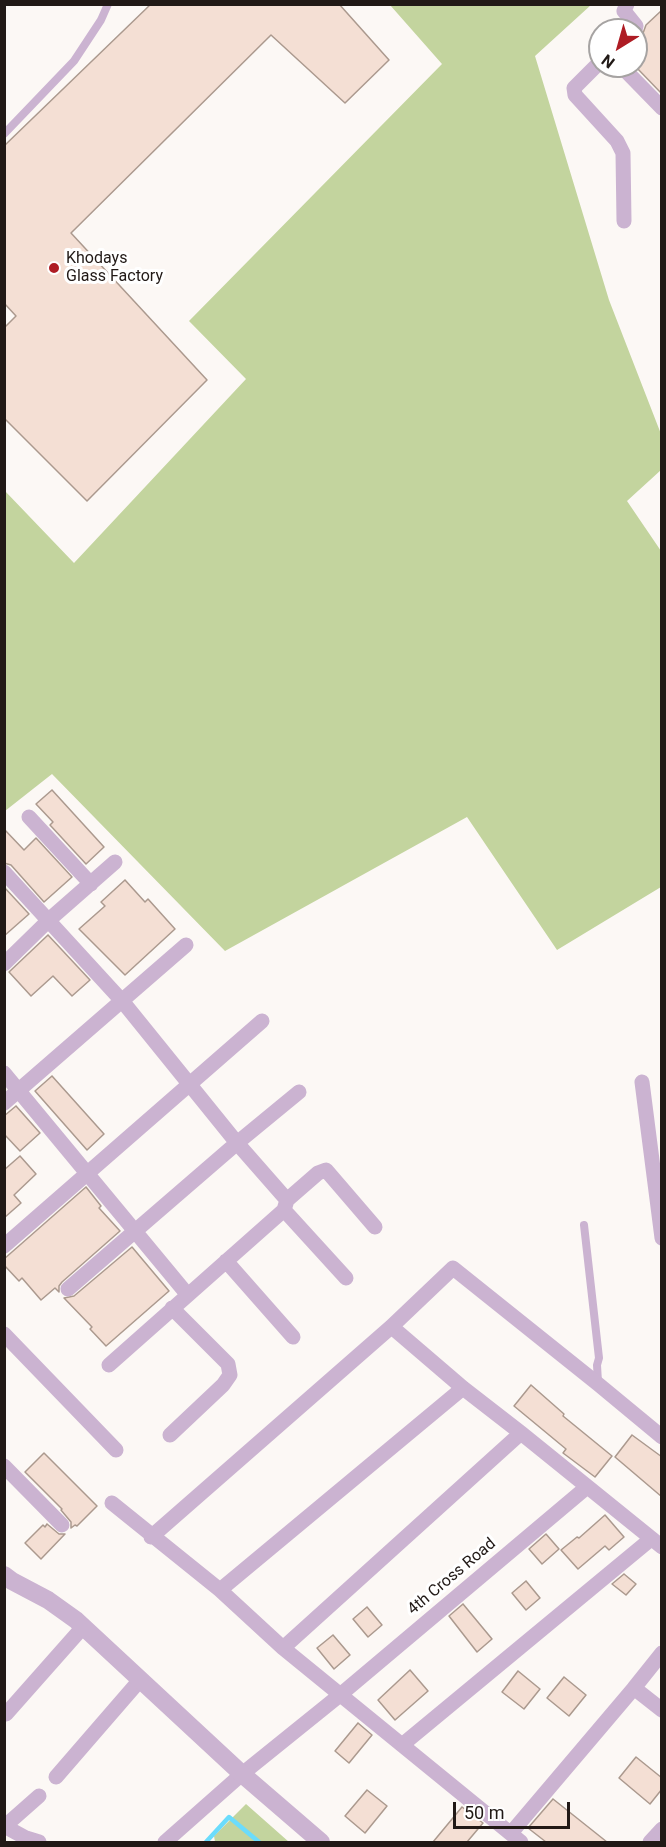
<!DOCTYPE html>
<style>
body{margin:0}
#map{position:relative;width:666px;height:1847px;overflow:hidden;background:#fcf8f5;font-family:Roboto,sans-serif}
canvas{display:block}
.frame{position:absolute;inset:0;border:6px solid #211916;pointer-events:none}
.north{position:absolute;left:588px;top:18px;width:60px;height:60px;box-sizing:border-box;background:#fff;border:2px solid #a6a3a2;border-radius:50%;rotate:217deg;font-size:16px;font-weight:700;line-height:24px;text-align:center;color:#211916}
.north::after{content:'';display:block;margin:auto;width:21px;height:27px;background:#ae1c24;clip-path:polygon(50% 0,100% 100%,50% 72%,0 100%)}
.scale{position:absolute;left:453px;top:1802px;width:117px;height:27px;box-sizing:border-box;border:3px solid #211916;border-top:0;padding-left:8px;font-size:18px;line-height:21px;white-space:nowrap;color:#211916;-webkit-text-stroke:4px #fff;paint-order:stroke}
</style>
<div id="map">
<canvas width="666" height="1847"></canvas>
<div class="frame"></div>
<div class="north">N</div>
<div class="scale">50 m</div>
</div>
<script>
const ctx = document.querySelector('canvas').getContext('2d');
ctx.lineJoin = 'round';
function fillPath(path, color) { ctx.fillStyle = color; ctx.fill(path, 'evenodd'); }
const toPath = rows => new Path2D(rows.map(r => 'M' + r).join(''));
function stroke(path, color, width, dash) { ctx.strokeStyle = color; ctx.lineWidth = width; ctx.lineCap = dash ? 'butt' : 'round'; ctx.setLineDash(dash || []); ctx.stroke(path); }
function drawText(font, color, halo, rows, align = 'center') {
  ctx.font = font + ' Roboto,sans-serif'; ctx.lineWidth = 6; ctx.setLineDash([]); ctx.textBaseline = 'middle'; ctx.strokeStyle = halo; ctx.fillStyle = color; for (const [text, x, y, turn = 0] of rows) {
    ctx.save(); ctx.translate(x, y); ctx.rotate((+turn || 0) * Math.PI / 180); ctx.textAlign = isNaN(turn) ? turn : align; if (halo) ctx.strokeText(text, 0, 0); ctx.fillText(text, 0, 0); ctx.restore();
  }
}
const green = toPath([
 [390,5,591,5,535,56,609,300,661,434,661,470,627,501,661,551,661,887,557,950,467,817,225,951,52,774,5,811,5,491,74,563,246,379,189,321,442,64],
 [246,1804,289,1842,215,1842,214,1836]
]);
const stream = toPath([
 [206,1842,229,1817,259,1842]
]);
const building = toPath([
 [151,4,339,4,389,60,345,103,271,35,71,233,207,380,87,501,4,418,4,328,16,316,4,303,4,146,151,4],
 [662,10,662,94,636,67,636,39,642,36,646,25,662,10],
 [52,790,104,847,86,864,50,825,53,822,36,804,52,790],
 [4,829,24,850,36,838,72,877,44,902,11,865,4,863,4,829],
 [125,880,145,902,148,899,175,929,125,975,79,929,105,906,101,902,125,880],
 [4,887,29,914,4,936,4,887],
 [48,935,90,980,72,996,53,976,31,996,9,972,48,935],
 [52,1076,104,1134,87,1150,35,1091,52,1076],
 [16,1106,40,1133,20,1151,4,1134,4,1116,16,1106],
 [20,1156,36,1174,14,1195,21,1203,4,1218,4,1170,20,1156],
 [86,1187,101,1206,99,1208,120,1231,62,1282,59,1286,59,1292,55,1288,41,1300,22,1278,19,1281,4,1265,4,1259,86,1187],
 [132,1247,169,1291,106,1346,90,1329,92,1327,64,1298,74,1296,132,1247],
 [531,1385,564,1414,563,1416,612,1456,595,1477,563,1453,566,1449,514,1406,531,1385],
 [632,1435,662,1457,662,1497,615,1457,632,1435],
 [44,1453,97,1506,77,1526,75,1525,71,1528,71,1522,61,1510,62,1509,25,1472,44,1453],
 [605,1515,624,1537,609,1550,605,1546,578,1569,561,1550,577,1537,579,1538,605,1515],
 [47,1524,59,1534,65,1534,41,1559,25,1543,43,1525,45,1527,47,1524],
 [546,1534,559,1549,542,1564,529,1549,546,1534],
 [624,1574,636,1584,626,1595,612,1584,624,1574],
 [526,1581,540,1598,526,1610,512,1593,526,1581],
 [463,1604,492,1639,477,1652,449,1616,463,1604],
 [367,1607,382,1625,368,1637,353,1619,367,1607],
 [333,1635,350,1655,334,1669,317,1648,333,1635],
 [410,1670,428,1691,395,1720,378,1700,410,1670],
 [518,1671,540,1689,524,1709,502,1692,518,1671],
 [564,1677,586,1695,569,1716,547,1698,564,1677],
 [358,1723,372,1735,349,1763,335,1751,358,1723],
 [636,1757,662,1778,662,1789,650,1804,619,1778,636,1757],
 [367,1790,387,1806,365,1833,345,1816,367,1790],
 [553,1799,607,1842,546,1842,528,1828,553,1799],
 [462,1807,483,1823,467,1842,433,1842,462,1807]
]);
const service = toPath([
 [4,134,74,61,101,20,108,4],
 [584,1225,599,1358,597,1365,598,1382]
]);
const minor = toPath([
 [627,4,624,11,636,26,635,30],
 [600,62,574,88,575,95,617,141,623,153,624,221],
 [621,66,662,108],
 [29,817,91,884],
 [4,872,123,1002,237,1143,287,1200,284,1210,109,1365],
 [4,964,50,919,115,862],
 [4,1073,187,1294],
 [642,1082,662,1238],
 [4,1103,186,945],
 [287,1200,318,1173,326,1170,375,1227],
 [284,1210,346,1278],
 [4,1246,262,1021],
 [226,1261,293,1337],
 [68,1289,237,1143,299,1092],
 [391,1327,393,1328,463,1388,521,1433,662,1547],
 [4,1334,116,1450],
 [170,1435,223,1385,230,1375,228,1364,172,1308],
 [4,1466,62,1525],
 [112,1503,220,1590,283,1648,521,1842],
 [151,1537,391,1327,453,1268,598,1384,662,1437],
 [220,1590,463,1388],
 [283,1648,521,1433],
 [662,1653,634,1688,662,1710],
 [6,1714,83,1627],
 [402,1745,651,1539],
 [56,1777,140,1680],
 [4,1826,26,1838,39,1842],
 [5,1826,39,1796],
 [511,1833,634,1688],
 [165,1842,242,1774,340,1695,587,1487],
 [650,1842,662,1829]
]);
const tertiary = toPath([
 [4,1575,12,1581,48,1600,76,1620,242,1774,321,1842]
]);
const markers = [
 [54,268,6,"#ae1c24"]
];
const poiNames = [
 ["Khodays",66,259],
 ["Glass Factory",66,277]
];
const streetNames = [
 ["4th Cross Road",452,1577,-40]
];
fillPath(green, '#c3d49e');
stroke(stream, '#6bdcfc', 4.5);
fillPath(building, '#f4dfd4');
stroke(building, '#ab998e', 1.5);
stroke(service, '#cbb3d1', 8);
stroke(minor, '#cbb3d1', 15);
stroke(tertiary, '#cbb3d1', 18);
for (const [x, y, r, color] of markers) { const dot = new Path2D(); dot.arc(x, y, r, 0, 2 * Math.PI); ctx.fillStyle = color; ctx.fill(dot); stroke(dot, '#fff', 2); }
drawText('16px', '#211916', '#fff', poiNames, 'left');
drawText('16px', '#211916', '#fff', streetNames);
</script>
